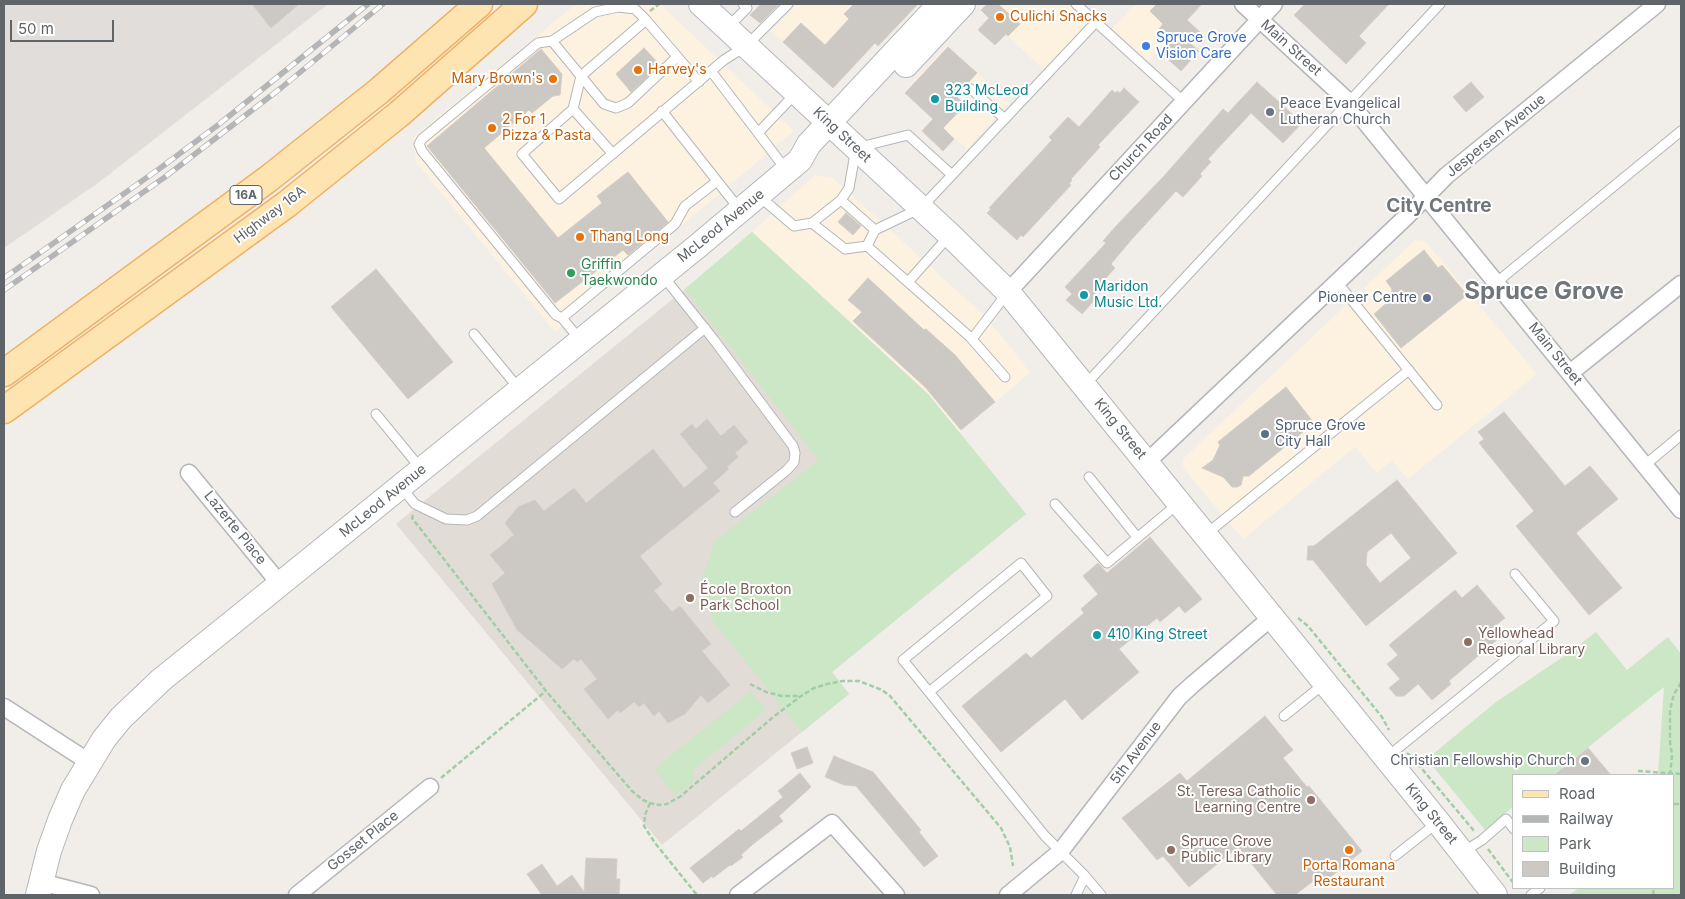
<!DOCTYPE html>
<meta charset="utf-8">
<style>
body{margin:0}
#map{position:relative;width:1685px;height:899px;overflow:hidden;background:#f1ede8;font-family:Inter,sans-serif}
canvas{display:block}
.frame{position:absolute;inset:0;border:5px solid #5f6468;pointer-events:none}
.legend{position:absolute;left:1512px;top:774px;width:162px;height:115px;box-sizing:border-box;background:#fff;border:1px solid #bfc1c3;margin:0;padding:6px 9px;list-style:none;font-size:15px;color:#5f6468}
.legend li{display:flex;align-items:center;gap:10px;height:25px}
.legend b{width:25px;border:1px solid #bfc1c3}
.scale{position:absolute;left:10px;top:20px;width:104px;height:22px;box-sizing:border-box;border:2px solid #5f6468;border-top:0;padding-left:6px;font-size:15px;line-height:18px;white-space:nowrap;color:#5f6468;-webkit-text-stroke:4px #fff;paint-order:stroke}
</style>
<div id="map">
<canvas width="1685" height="899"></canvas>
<div class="frame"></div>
<ul class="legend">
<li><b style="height:6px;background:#fde4b0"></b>Road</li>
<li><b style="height:6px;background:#b4b5b6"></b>Railway</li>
<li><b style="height:14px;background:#cbe7c5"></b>Park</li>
<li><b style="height:14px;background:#ccc8c4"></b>Building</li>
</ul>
<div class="scale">50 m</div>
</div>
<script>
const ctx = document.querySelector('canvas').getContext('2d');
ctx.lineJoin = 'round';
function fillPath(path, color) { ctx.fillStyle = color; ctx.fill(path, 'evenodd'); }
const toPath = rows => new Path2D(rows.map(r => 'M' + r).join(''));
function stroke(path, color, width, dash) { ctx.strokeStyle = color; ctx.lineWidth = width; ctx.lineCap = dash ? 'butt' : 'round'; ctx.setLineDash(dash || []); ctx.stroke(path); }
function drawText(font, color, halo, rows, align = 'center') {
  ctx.font = font + ' Inter,sans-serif'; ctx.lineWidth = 4; ctx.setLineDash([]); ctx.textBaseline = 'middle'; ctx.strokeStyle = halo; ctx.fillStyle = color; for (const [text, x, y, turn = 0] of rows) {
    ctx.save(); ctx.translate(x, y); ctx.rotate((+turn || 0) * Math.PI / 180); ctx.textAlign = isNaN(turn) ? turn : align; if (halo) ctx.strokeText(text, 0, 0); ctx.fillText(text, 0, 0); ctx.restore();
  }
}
const commercial = toPath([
 [576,4,660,4,794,131,555,332,416,162,413,143,414,137],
 [797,4,917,4,878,46,874,43,833,88,771,31],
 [985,4,1067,4,1088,23,1044,70,980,10],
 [1136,4,1202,4,1148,62,1112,29],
 [947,45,1009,103,967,149,904,92],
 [815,175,833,178,979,311,1005,340,1030,373,959,432,928,394,752,232],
 [1415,240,1425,241,1537,374,1408,479,1392,460,1377,473,1355,447,1243,539,1183,468,1183,459]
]);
const industrial = toPath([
 [4,4,328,4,98,183,4,248]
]);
const education = toPath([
 [752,232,928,394,1026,514,832,672,849,694,662,845,396,524,685,289]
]);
const green = toPath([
 [752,232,928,394,1026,514,832,672,849,694,802,732,713,621,702,579,715,541,819,460,685,289],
 [1596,632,1627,670,1668,637,1681,654,1681,895,1569,895,1579,888,1674,888,1674,775,1658,775,1664,687,1553,775,1514,775,1514,806,1485,830,1427,759,1496,702,1566,655],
 [751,691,766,710,694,769,693,782,675,795,654,769]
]);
const building = toPath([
 [252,4,299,4,271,28,252,4],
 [761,4,779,4,760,23,750,15,761,4],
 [854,4,918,4,878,46,875,43,833,88,783,42,801,23,825,45,849,19,844,14,854,4],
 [987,4,998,4,1020,24,1008,36,1006,34,995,45,978,30,989,18,981,10,987,4],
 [1157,4,1202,4,1187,20,1201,33,1191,44,1199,51,1181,71,1161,53,1171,41,1159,29,1163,24,1150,11,1157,4],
 [1305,4,1389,4,1359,36,1366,43,1346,64,1294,15,1305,4],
 [948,47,977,73,956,96,965,105,943,128,954,139,943,151,922,131,933,119,905,93,948,47],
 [644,48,660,65,631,92,616,74,644,48],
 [541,49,562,74,560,95,553,96,532,113,529,110,484,148,558,238,602,203,597,196,628,172,668,222,628,255,623,250,555,303,427,146,541,49],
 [1257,82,1302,123,1283,143,1251,113,1208,159,1211,162,1200,174,1202,176,1183,197,1176,191,1132,239,1111,264,1115,268,1093,292,1098,296,1082,314,1066,300,1072,294,1065,287,1106,243,1103,241,1116,226,1164,176,1223,109,1228,113,1257,82],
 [1471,82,1484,97,1466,112,1453,97,1471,82],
 [1124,88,1139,102,1098,145,1100,147,1071,179,1072,180,1069,184,1071,185,1023,237,1021,235,1017,240,987,213,991,209,989,208,1052,140,1049,137,1068,117,1079,127,1112,90,1115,93,1117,91,1120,93,1124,88],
 [846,213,861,226,853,235,838,222,846,213],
 [1424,250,1438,268,1442,265,1467,295,1401,348,1374,314,1390,300,1392,289,1386,281,1424,250],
 [376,269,453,362,408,399,331,307,376,269],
 [868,278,924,330,926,329,955,355,995,402,961,430,925,387,853,321,862,312,848,300,868,278],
 [1286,387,1314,423,1249,476,1243,476,1241,485,1237,487,1232,487,1223,477,1202,468,1213,460,1220,445,1218,442,1286,387],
 [1504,412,1565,486,1590,466,1618,499,1576,533,1622,588,1589,615,1516,526,1534,511,1479,443,1484,439,1478,432,1504,412],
 [707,419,721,436,734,425,748,442,735,453,738,457,727,467,729,469,713,483,720,491,640,556,662,584,654,591,672,612,680,606,711,644,702,651,730,685,708,703,701,695,685,714,668,723,659,711,654,716,644,703,639,707,634,702,620,713,618,710,608,719,584,689,597,679,581,659,577,662,574,659,562,669,517,630,492,584,505,573,490,555,514,535,505,523,518,507,535,500,544,511,574,488,586,503,653,449,684,488,708,468,680,434,692,424,696,429,707,419],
 [1397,480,1457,553,1366,626,1313,560,1307,560,1308,546,1314,546,1397,480],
 [1391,533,1411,558,1380,583,1366,565,1367,552,1391,533],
 [1150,537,1202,599,1185,613,1179,606,1160,622,1157,618,1119,649,1139,672,1082,720,1065,699,1001,752,962,706,1026,653,1031,658,1084,613,1081,609,1098,594,1083,576,1098,563,1107,573,1150,537],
 [1477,585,1505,618,1491,629,1499,638,1449,681,1451,684,1432,700,1418,684,1404,696,1396,696,1389,688,1400,679,1387,664,1398,655,1389,645,1455,590,1462,598,1477,585],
 [1265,716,1293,750,1283,758,1307,787,1309,786,1362,851,1321,885,1316,879,1295,895,1277,895,1238,847,1189,887,1163,856,1157,860,1122,818,1180,773,1187,781,1265,716],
 [807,747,813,763,797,769,791,753,807,747],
 [1588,748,1611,775,1554,775,1588,748],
 [834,756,873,772,921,830,919,832,938,856,924,867,856,786,844,785,825,777,834,756],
 [800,773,811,787,779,816,783,821,752,845,741,855,743,857,731,866,730,865,713,878,712,876,703,883,690,868,739,829,741,831,783,797,778,791,800,773],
 [586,858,617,859,616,879,620,879,619,895,542,895,527,874,542,864,557,886,572,875,584,892,586,858]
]);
const path = toPath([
 [650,11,659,4],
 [413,515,412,518,546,691,632,791,643,800,650,803,659,805,667,804,681,796,772,718,801,696,814,688,827,684,843,681,859,681,882,690,890,696,1001,828,1010,847,1013,866],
 [1298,618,1308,626,1382,717,1389,730],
 [750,684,766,692,782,696,799,696],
 [1407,753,1412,757,1475,832],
 [1638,771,1681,774],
 [1670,775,1672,755,1670,742,1670,710,1674,694,1681,683],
 [441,778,546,691],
 [650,803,645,815,644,826,655,843,697,895],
 [1674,804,1681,804],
 [1488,849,1514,884],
 [1653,895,1654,888]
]);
const lane = toPath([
 [1076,4,1184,102],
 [646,20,635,9,618,7,595,12,552,41,604,104,616,108,628,103,677,57],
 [727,28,747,8,743,4],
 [552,41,538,43,422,139,419,144,422,151,551,309,556,315,562,318,581,341],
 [711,71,787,171],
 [971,89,1005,119],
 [573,109,522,154,559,199,724,60,746,46,788,4],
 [662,111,740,210],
 [758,133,796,93],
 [613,154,573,109,581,76,646,20,699,82],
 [759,196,794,226,812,223,845,249,867,246,970,337,1005,377],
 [841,200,875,230],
 [812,223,841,200,849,188,856,148,908,135,952,175],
 [867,246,875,230,921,208,1096,22],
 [663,276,714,340,793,446,795,453,794,462,787,470,735,512],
 [908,282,950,235],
 [1337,282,1437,405],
 [1497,282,1681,131],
 [562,318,675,224,685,206,716,182],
 [474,334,520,390],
 [972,339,1008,292],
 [1085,385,1440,4],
 [376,414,422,470],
 [1645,465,1681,435],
 [1089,477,1137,537],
 [401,487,415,504,446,519,467,520,477,516,705,328],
 [1055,504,1107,563,1179,503],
 [1205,535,1409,370],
 [929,692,1047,596,1021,563,903,660,929,692,1045,836,1085,876,1101,895],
 [1284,716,1325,683],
 [1386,758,1554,621,1515,574],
 [1463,852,1482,840,1506,819,1514,829],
 [1395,856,1438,822],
 [1076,895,1085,876],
 [1531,895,1540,888]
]);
const street = toPath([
 [1243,4,1349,102,1681,510],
 [1008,292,1274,4],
 [1570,373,1681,284],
 [1147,462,1406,217,1446,176,1657,4],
 [189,473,280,584],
 [4,707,89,762],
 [41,882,91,895],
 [297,895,430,787],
 [738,895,832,823,896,895],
 [1008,895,1060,852,1179,697,1192,685,1272,617]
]);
const secondary = toPath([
 [701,4,950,235,1008,292,1438,822,1495,895],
 [906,65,963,4],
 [38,895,49,851,60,820,73,790,104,739,121,718,161,680,280,584,699,245,800,160,809,144,940,4]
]);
const primary = toPath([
 [4,373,268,179,379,91,479,4],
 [4,410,287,204,399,114,524,4]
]);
const rail = toPath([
 [4,278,159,169,218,125,368,4],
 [4,290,165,177,281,88,383,4]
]);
const markers = [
 [1000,17,5,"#e8710a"],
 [1146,46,5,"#3f7fe0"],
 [638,70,5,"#e8710a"],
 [553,79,5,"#e8710a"],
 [935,99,5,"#0f9aa8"],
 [1270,112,5,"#6b7280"],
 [492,128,5,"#e8710a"],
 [580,237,5,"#e8710a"],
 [571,273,5,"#2e9e5b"],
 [1084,295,5,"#0f9aa8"],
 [1427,298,5,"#5c6f8a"],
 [1265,434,5,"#5c6f8a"],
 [690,598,5,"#8d6e63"],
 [1097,635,5,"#0f9aa8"],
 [1468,642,5,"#8d6e63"],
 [1585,761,5,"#6b7280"],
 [1311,800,5,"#8d6e63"],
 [1171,850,5,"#8d6e63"],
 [1349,850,5,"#e8710a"]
];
const shields = [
 [246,195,32]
];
const shieldNames = [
 ["16A",246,195]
];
const foodNames = [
 ["Culichi Snacks",1010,17],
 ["Harvey's",648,70],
 ["Mary Brown's",543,79,"right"],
 ["2 For 1",502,120],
 ["Pizza & Pasta",502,136],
 ["Thang Long",590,237],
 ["Porta Romana",1349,866,"center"],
 ["Restaurant",1349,882,"center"]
];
const shopNames = [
 ["Spruce Grove",1156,38],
 ["Vision Care",1156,54]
];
const streetNames = [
 ["Main Street",1291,48,42],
 ["King Street",842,135,43],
 ["Jespersen Avenue",1496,136,-39],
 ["Church Road",1141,148,-47],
 ["Highway 16A",270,215,-37],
 ["McLeod Avenue",721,226,-39],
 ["Main Street",1555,354,51],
 ["King Street",1120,429,51],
 ["McLeod Avenue",383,501,-39],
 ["Lazerte Place",235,528,51],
 ["5th Avenue",1136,753,-53],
 ["King Street",1431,814,51],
 ["Gosset Place",363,841,-39]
];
const cultureNames = [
 ["323 McLeod",945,91],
 ["Building",945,107],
 ["Maridon",1094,287],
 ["Music Ltd.",1094,303],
 ["410 King Street",1107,635]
];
const worshipNames = [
 ["Peace Evangelical",1280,104],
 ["Lutheran Church",1280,120],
 ["Christian Fellowship Church",1575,761,"right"]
];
const leisureNames = [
 ["Griffin",581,265],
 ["Taekwondo",581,281]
];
const serviceNames = [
 ["Pioneer Centre",1417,298],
 ["Spruce Grove",1275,426,"left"],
 ["City Hall",1275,442,"left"]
];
const educationNames = [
 ["École Broxton",700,590],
 ["Park School",700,606],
 ["Yellowhead",1478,634],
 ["Regional Library",1478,650],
 ["St. Teresa Catholic",1301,792,"right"],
 ["Learning Centre",1301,808,"right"],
 ["Spruce Grove",1181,842],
 ["Public Library",1181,858]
];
const districtNames = [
 ["City Centre",1439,206]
];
const townNames = [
 ["Spruce Grove",1544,292]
];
fillPath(commercial, '#fdf2e0');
fillPath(industrial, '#e0ddda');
fillPath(education, '#e1ddd6');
fillPath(green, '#cbe7c5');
fillPath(building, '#ccc8c4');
stroke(building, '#d6cec6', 1);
stroke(lane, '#b3b6ba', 11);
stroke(street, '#b3b6ba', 19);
stroke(secondary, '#b4b8bc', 26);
stroke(primary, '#efb163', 29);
stroke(path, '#a2cda7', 2.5, [5, 2.5]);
stroke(lane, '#fff', 9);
stroke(street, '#fff', 16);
stroke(secondary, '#fff', 24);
stroke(primary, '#fde4b0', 26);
stroke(rail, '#b4b5b6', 5.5);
stroke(rail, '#fff', 4, [11]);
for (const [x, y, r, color] of markers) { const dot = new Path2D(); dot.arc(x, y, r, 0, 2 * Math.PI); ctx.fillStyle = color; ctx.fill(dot); stroke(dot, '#fff', 2); }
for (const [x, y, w] of shields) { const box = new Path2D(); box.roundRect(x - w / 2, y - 9.5, w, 19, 4); ctx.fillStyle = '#fff'; ctx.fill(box); stroke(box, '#5f6468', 1); }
drawText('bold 12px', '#5f6468', null, shieldNames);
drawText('14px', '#c56008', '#fff', foodNames, 'left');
drawText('14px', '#366cbe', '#fff', shopNames, 'left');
drawText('14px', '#5f6468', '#fff', streetNames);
drawText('14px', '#0d838f', '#fff', cultureNames, 'left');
drawText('14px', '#5b616d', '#fff', worshipNames, 'left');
drawText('14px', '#27864d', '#fff', leisureNames, 'left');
drawText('14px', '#4e5e75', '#fff', serviceNames, 'right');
drawText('14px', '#785e54', '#fff', educationNames, 'left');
drawText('bold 19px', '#70767a', '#fff', districtNames);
drawText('bold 24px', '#70767a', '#fff', townNames);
</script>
